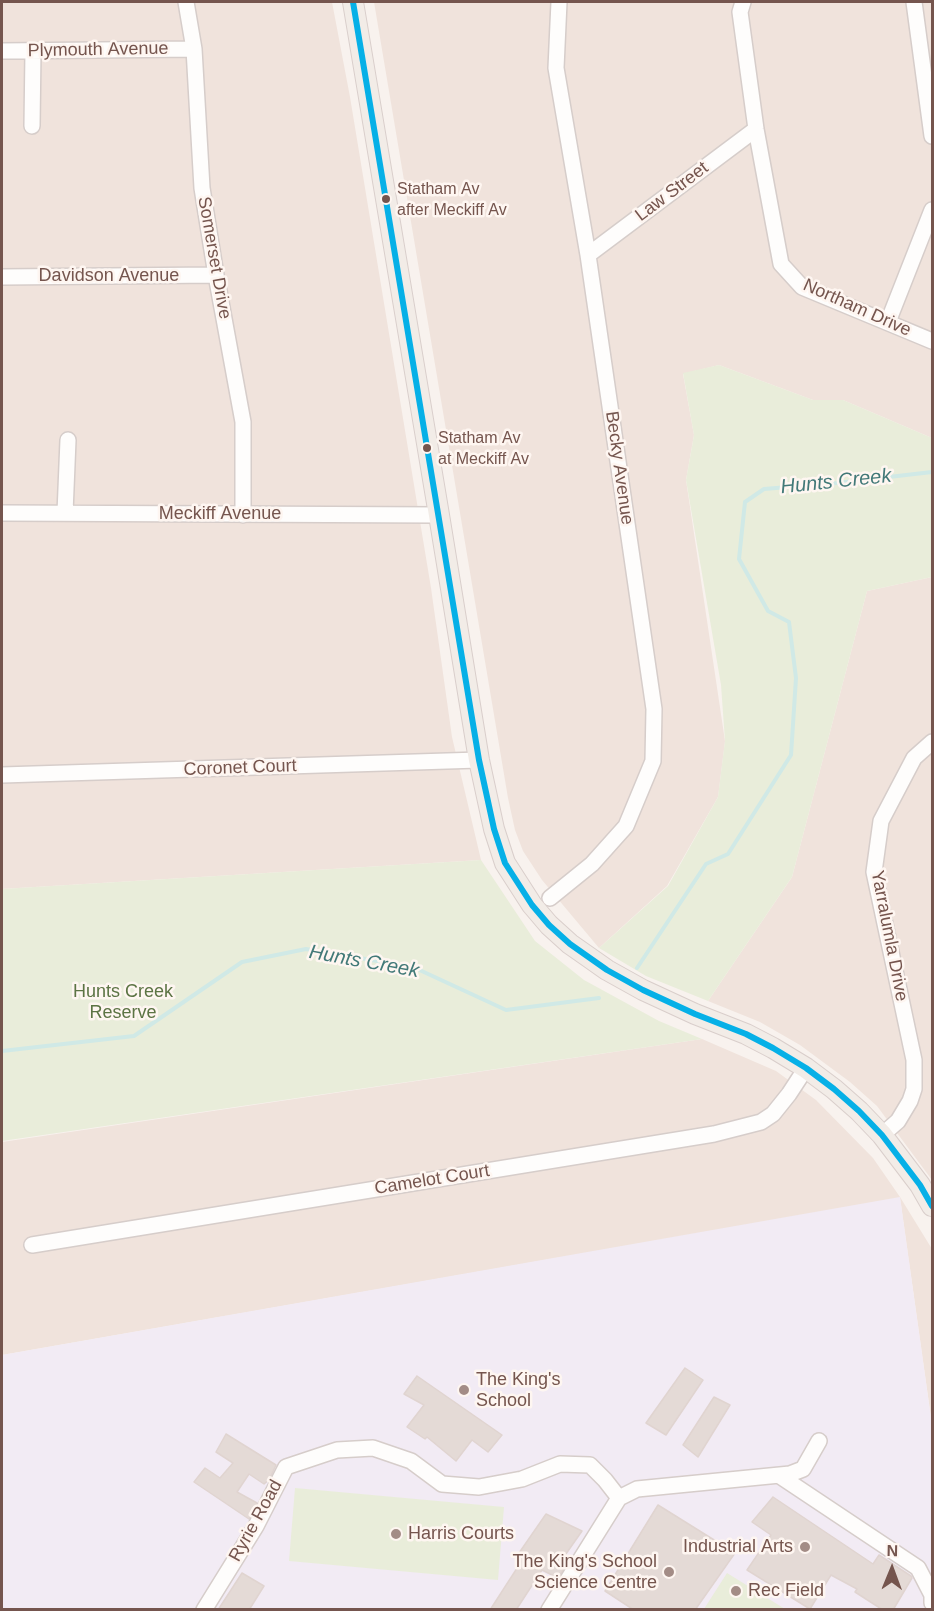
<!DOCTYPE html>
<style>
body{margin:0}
#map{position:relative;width:934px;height:1611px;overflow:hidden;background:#f8f2ee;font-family:Helvetica,sans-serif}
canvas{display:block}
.frame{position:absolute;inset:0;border:3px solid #75554e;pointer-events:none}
.north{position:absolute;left:862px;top:1539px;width:60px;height:60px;-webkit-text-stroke:4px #fef6f1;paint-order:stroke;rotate:1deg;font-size:16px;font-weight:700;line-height:24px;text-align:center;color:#75554e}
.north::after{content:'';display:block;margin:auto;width:21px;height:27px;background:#75554e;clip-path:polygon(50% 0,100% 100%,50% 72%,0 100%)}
</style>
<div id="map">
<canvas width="934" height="1611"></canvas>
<div class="frame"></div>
<div class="north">N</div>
</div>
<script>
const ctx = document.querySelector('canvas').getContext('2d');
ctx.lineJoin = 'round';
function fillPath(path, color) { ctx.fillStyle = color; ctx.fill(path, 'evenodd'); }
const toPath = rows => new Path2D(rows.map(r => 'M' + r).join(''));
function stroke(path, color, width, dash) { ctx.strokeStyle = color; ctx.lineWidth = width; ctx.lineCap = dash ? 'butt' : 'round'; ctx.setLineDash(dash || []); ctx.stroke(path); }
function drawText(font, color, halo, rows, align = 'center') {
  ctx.font = font + ' Helvetica,sans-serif'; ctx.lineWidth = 5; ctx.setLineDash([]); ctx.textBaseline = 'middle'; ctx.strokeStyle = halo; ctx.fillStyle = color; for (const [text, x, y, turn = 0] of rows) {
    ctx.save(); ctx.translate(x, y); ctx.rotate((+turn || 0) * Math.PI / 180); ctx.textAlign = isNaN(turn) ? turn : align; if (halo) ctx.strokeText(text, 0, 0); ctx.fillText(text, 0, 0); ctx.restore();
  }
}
const residential = toPath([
 [2,2,332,2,350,97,431,588,452,737,481,860,2,889],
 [374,2,932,2,932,438,843,400,813,400,719,365,683,374,694,435,686,480,725,741,718,797,667,886,599,948,542,880,523,851,515,830,508,798],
 [932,577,932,1180,877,1106,850,1082,800,1045,760,1022,708,1001,792,877,867,591],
 [702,1039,776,1071,816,1100,873,1158,900,1197,932,1249,932,1425,900,1198,2,1355,2,1142]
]);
const education = toPath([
 [900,1197,932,1425,932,1609,2,1610,2,1355]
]);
const green = toPath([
 [719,365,813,400,843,400,932,438,932,577,867,591,792,877,708,1001,646,976,599,948,668,886,718,797,725,741,721,685,686,480,694,435,683,373],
 [481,860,535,941,584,980,659,1021,702,1039,2,1141,2,889],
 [295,1488,504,1507,498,1580,289,1561],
 [727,1573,785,1609,704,1609]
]);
const stream = toPath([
 [637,968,706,864,728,854,791,755,796,678,789,622,768,611,739,559,745,502,764,489,837,483,932,472],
 [2,1051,134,1036,242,962,306,949,413,967,506,1010,599,998]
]);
const building = toPath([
 [685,1368,703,1380,666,1435,646,1423,685,1368],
 [417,1376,502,1435,488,1452,472,1440,456,1461,427,1437,425,1439,407,1427,424,1405,404,1394,417,1376],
 [714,1397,730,1405,698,1457,683,1445,714,1397],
 [226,1434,276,1465,269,1480,264,1484,249,1474,237,1492,257,1503,249,1519,194,1482,205,1468,220,1478,233,1463,216,1452,226,1434],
 [773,1497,873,1564,879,1555,911,1576,912,1578,893,1610,883,1610,855,1592,857,1589,831,1575,810,1609,747,1570,771,1535,752,1522,773,1497],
 [658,1505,735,1553,695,1610,634,1610,605,1591,658,1505],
 [546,1514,582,1531,561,1561,567,1564,558,1578,542,1570,516,1610,490,1610,521,1562,519,1553,546,1514],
 [242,1573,264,1586,249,1610,218,1610,242,1573]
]);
const minor = toPath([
 [186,2,194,49,202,188,216,275,243,422,243,515],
 [743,2,740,12,756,129,781,264,802,287,932,341],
 [914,2,932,136],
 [2,51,194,49],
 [32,126,33,51],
 [588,255,756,129],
 [2,277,216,275],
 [888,322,932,210],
 [2,513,439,515],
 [65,513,68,440],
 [2,775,479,760],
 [550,898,592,864,626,826,653,761,654,709,588,255,556,68,559,2],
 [882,1135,898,1121,910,1101,914,1089,914,1060,874,872,881,821,914,758,932,742],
 [32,1245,714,1134,761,1122,773,1114,789,1094,806,1068],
 [780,1476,918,1568,932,1595,932,1603],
 [619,1498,637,1489,790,1474,803,1469,819,1441],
 [204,1610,256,1526,286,1467,337,1450,373,1448,411,1461,442,1484,479,1487,522,1479,560,1464,590,1465,605,1480,619,1498],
 [549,1610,619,1498]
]);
const major = toPath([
 [353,2,439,515,479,760,494,829,505,863,532,905,549,925,570,944,590,958,607,970,643,990,695,1014,746,1034,773,1048,806,1068,834,1089,859,1111,882,1135,920,1185,932,1206]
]);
const bus1 = toPath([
 [353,2,479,760,494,829,505,863,532,905,549,925,570,944,607,970,643,990,695,1014,746,1034,773,1048,806,1068,834,1089,859,1111,882,1135,920,1185,932,1206]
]);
const markers = [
 [386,199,5,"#75554e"],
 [427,448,5,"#75554e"],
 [464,1390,6,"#a38c86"],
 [396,1534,6,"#a38c86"],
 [805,1547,6,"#a38c86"],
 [669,1572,6,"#a38c86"],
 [736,1591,6,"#a38c86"]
];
const busNames = [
 ["Statham Av",397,190],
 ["after Meckiff Av",397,211],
 ["Statham Av",438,439],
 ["at Meckiff Av",438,460]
];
const streetNames = [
 ["Plymouth Avenue",98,50,-1],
 ["Law Street",672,192,-37],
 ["Somerset Drive",214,258,80],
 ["Davidson Avenue",109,276],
 ["Northam Drive",857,308,24],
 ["Becky Avenue",619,468,82],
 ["Meckiff Avenue",220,514],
 ["Coronet Court",240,768,-2],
 ["Yarralumla Drive",889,936,79],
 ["Camelot Court",432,1180,-9],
 ["Ryrie Road",256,1521,-61]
];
const parkNames = [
 ["Hunts Creek",123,992],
 ["Reserve",123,1013]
];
const poiNames = [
 ["The King's",476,1380],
 ["School",476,1401],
 ["Harris Courts",408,1534],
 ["Industrial Arts",793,1547,"right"],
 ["The King's School",657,1562,"right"],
 ["Science Centre",657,1583,"right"],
 ["Rec Field",748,1591]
];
const waterNames = [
 ["Hunts Creek",836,482,-6],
 ["Hunts Creek",364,962,10]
];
fillPath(residential, '#f0e3dc');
fillPath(education, '#f2ebf4');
fillPath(green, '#e9edda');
stroke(stream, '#d0e9e6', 4);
fillPath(building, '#e4dad6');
stroke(building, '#e0d4d0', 1.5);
stroke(minor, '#d6cdca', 18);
stroke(major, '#d9cecb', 22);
stroke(minor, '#fefdfc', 15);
stroke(major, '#f2ece7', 20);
stroke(bus1, '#06b0e7', 6);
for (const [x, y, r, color] of markers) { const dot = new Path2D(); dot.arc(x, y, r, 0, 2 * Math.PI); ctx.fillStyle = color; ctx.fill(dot); stroke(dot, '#fef6f1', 2); }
drawText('16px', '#75554e', '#fef6f1', busNames, 'left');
drawText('18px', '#75554e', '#fef6f1', streetNames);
drawText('18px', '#5c7444', '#fef6f1', parkNames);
drawText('18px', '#75554e', '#fef6f1', poiNames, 'left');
drawText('italic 20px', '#427978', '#fef6f1', waterNames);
</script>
